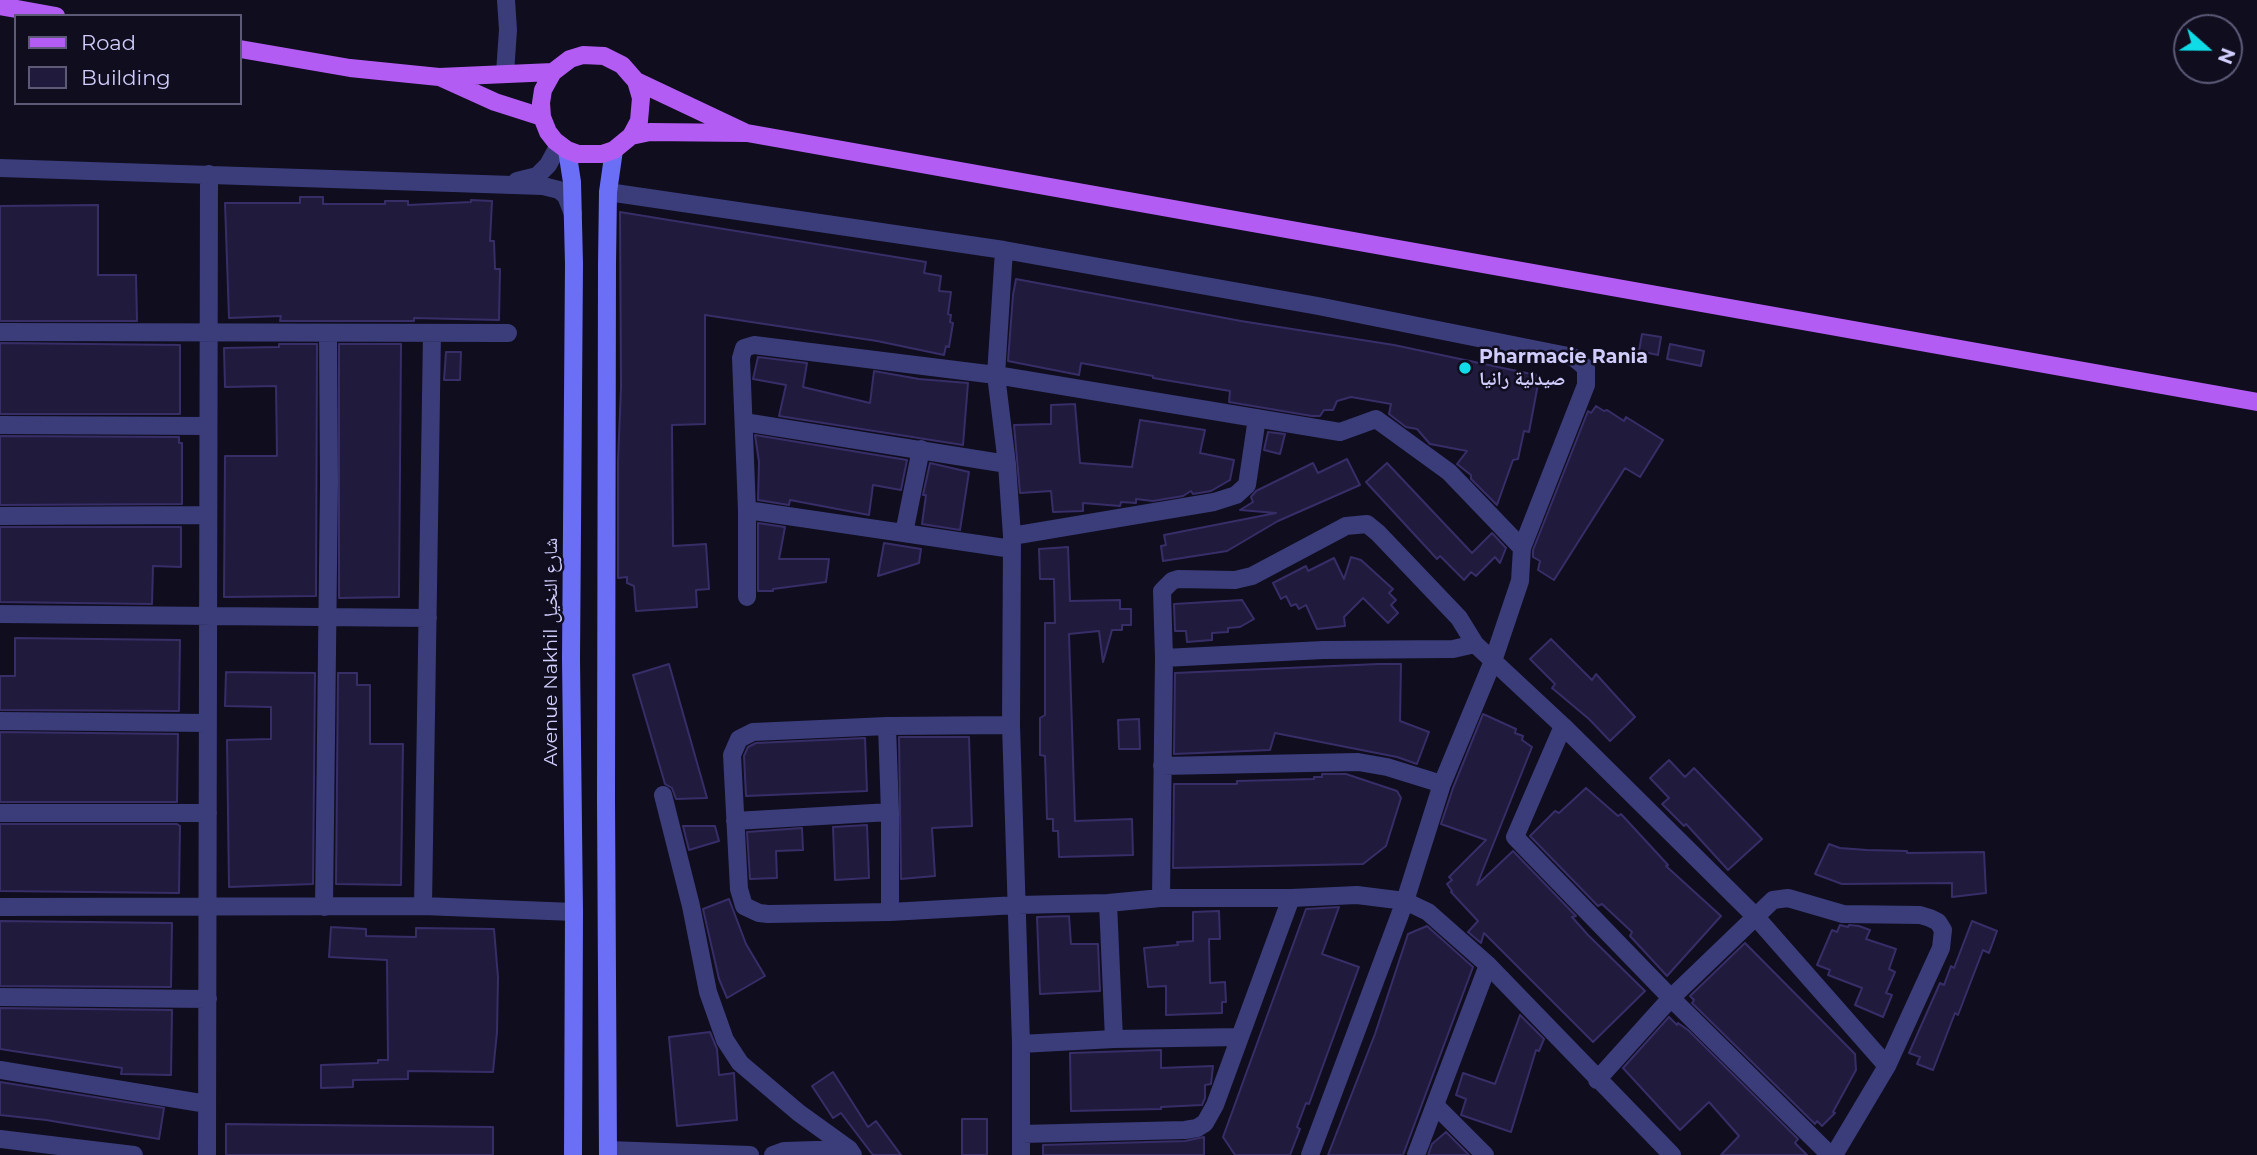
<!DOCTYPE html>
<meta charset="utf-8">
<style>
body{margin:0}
#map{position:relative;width:2257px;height:1155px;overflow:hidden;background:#0f0d1e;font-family:Montserrat,sans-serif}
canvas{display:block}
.legend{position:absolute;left:14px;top:14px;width:228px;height:91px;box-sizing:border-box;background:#0f0d1e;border:2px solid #5c5a77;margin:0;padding:9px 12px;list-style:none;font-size:21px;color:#d0cdfc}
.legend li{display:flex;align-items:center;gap:14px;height:35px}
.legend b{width:35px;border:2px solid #5c5a77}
.north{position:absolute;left:2173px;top:14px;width:70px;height:70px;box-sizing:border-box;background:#0f0d1e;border:2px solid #5c5a77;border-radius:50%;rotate:111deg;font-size:19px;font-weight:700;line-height:28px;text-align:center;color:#d0cdfc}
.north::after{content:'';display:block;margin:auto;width:24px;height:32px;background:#0fdce6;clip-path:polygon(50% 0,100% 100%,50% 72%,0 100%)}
</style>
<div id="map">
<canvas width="2257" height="1155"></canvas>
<ul class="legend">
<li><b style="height:9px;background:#b35cf4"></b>Road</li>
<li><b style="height:19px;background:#201b3d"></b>Building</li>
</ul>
<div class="north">N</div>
</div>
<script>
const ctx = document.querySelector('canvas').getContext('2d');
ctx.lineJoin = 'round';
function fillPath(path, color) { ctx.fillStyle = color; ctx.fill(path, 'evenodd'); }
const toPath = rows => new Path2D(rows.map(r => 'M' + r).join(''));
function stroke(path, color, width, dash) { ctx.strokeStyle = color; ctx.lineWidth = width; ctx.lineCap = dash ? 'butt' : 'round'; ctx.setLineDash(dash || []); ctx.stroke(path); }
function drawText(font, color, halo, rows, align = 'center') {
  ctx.font = font + ' Montserrat,"Noto Naskh Arabic",sans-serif'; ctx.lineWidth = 5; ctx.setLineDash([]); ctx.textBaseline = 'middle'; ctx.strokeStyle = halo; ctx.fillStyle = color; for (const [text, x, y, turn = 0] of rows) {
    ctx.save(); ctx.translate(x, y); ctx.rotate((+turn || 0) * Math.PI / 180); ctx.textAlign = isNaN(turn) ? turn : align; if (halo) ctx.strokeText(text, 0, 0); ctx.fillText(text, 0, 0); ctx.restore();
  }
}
const building = toPath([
 [300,197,323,197,323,204,385,204,385,201,408,201,408,205,471,202,471,200,492,201,490,241,494,241,495,269,500,269,499,320,414,318,414,321,280,321,281,316,229,318,225,203,300,203,300,197],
 [98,205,98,275,136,275,137,321,0,321,0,206,98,205],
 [620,212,926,262,924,273,941,276,939,291,951,292,948,314,951,315,950,322,953,323,949,347,946,346,944,355,877,341,705,315,705,424,672,425,673,546,706,544,709,589,696,590,697,607,636,611,634,586,627,583,627,577,618,578,618,461,621,388,620,212],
 [1016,279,1241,321,1394,345,1536,375,1535,383,1538,384,1529,432,1524,431,1518,459,1513,460,1497,505,1471,479,1471,475,1457,464,1467,451,1430,444,1417,429,1406,427,1389,414,1391,404,1351,397,1337,401,1333,410,1324,410,1320,416,1312,416,1229,402,1230,391,1153,378,1153,376,1081,363,1079,375,1008,361,1013,295,1016,279],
 [1642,334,1661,337,1658,355,1639,351,1642,334],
 [0,343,180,345,180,414,0,414,0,343],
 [279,344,317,344,316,596,224,597,225,456,277,456,276,386,225,387,224,348,279,347,279,344],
 [339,344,401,344,399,597,339,598,339,344],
 [1670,344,1704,351,1701,366,1667,359,1670,344],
 [446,352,461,352,460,380,444,380,446,352],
 [758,357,807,363,803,387,870,403,874,371,919,379,968,383,963,445,779,416,786,385,753,379,758,357],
 [1075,404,1080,463,1132,467,1140,420,1205,430,1200,453,1234,460,1230,480,1211,491,1193,494,1191,491,1183,496,1153,501,1136,499,1136,503,1121,502,1120,506,1083,503,1083,511,1053,512,1051,491,1020,493,1014,425,1051,424,1051,405,1075,404],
 [1596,406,1604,411,1607,410,1624,421,1626,417,1663,440,1640,477,1625,468,1554,580,1538,570,1540,561,1533,557,1533,550,1588,411,1591,413,1596,406],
 [1268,432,1285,434,1280,454,1264,450,1268,432],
 [755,435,907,460,901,490,873,485,869,515,790,500,789,505,758,500,759,462,755,435],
 [0,436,179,437,179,443,182,443,182,504,0,505,0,436],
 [1347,459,1360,485,1278,521,1227,551,1163,561,1161,546,1166,545,1164,535,1276,513,1240,510,1253,502,1251,497,1256,491,1313,463,1318,473,1347,459],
 [930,463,969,472,960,530,922,524,926,495,923,495,930,463],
 [1387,463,1472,553,1492,533,1506,548,1500,563,1495,557,1476,576,1471,572,1464,580,1440,556,1437,559,1366,482,1387,463],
 [758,523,785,527,779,559,829,559,826,582,773,589,773,591,758,591,758,523],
 [0,527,181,527,181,567,153,566,152,604,0,602,0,527],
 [884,543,921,549,919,563,878,576,884,543],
 [1068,547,1070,601,1120,600,1120,609,1131,609,1131,625,1122,625,1122,630,1112,630,1103,662,1099,631,1069,634,1075,821,1132,819,1133,855,1059,857,1058,831,1053,831,1053,819,1047,819,1045,756,1040,755,1040,718,1045,715,1045,623,1055,623,1054,579,1040,579,1039,549,1068,547],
 [1351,557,1361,560,1393,589,1389,593,1396,600,1391,605,1398,613,1388,623,1363,598,1344,617,1345,626,1317,629,1306,605,1299,609,1296,604,1291,606,1286,596,1281,599,1273,583,1306,566,1308,571,1334,558,1344,579,1351,557],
 [1242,600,1254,619,1240,627,1228,628,1228,632,1212,633,1212,640,1187,642,1186,631,1175,631,1174,604,1242,600],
 [15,638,180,640,179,711,0,710,0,676,15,676,15,638],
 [1551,639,1592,680,1596,674,1635,717,1610,741,1589,719,1552,688,1555,684,1530,659,1551,639],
 [669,664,707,798,676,799,672,788,665,784,633,675,669,664],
 [1378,664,1401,664,1400,721,1429,732,1417,764,1397,757,1275,733,1270,750,1174,754,1175,673,1378,664],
 [226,672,315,673,313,884,229,887,227,740,271,739,271,707,225,706,226,672],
 [338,673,357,673,357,685,370,685,370,744,403,744,401,885,336,884,338,673],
 [1483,714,1516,729,1515,733,1523,736,1522,740,1532,747,1477,885,1513,851,1576,916,1572,917,1588,935,1645,991,1593,1042,1484,933,1481,943,1468,932,1478,921,1451,892,1452,891,1447,884,1452,880,1449,877,1486,840,1441,824,1453,788,1483,714],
 [1139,719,1140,749,1119,749,1118,720,1139,719],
 [0,732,178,734,177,802,0,802,0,732],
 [899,737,969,737,972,826,932,828,935,876,901,879,899,737],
 [865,738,867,791,746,796,744,756,748,747,756,743,865,738],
 [1669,760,1685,777,1694,768,1762,839,1728,870,1686,824,1684,826,1662,804,1669,798,1650,778,1669,760],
 [1322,774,1346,774,1397,791,1401,798,1386,846,1363,864,1173,868,1174,784,1237,784,1237,781,1314,779,1314,777,1322,777,1322,774],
 [1586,788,1618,816,1621,814,1668,865,1666,866,1721,916,1667,976,1630,936,1632,932,1602,904,1598,906,1530,836,1555,811,1559,813,1586,788],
 [0,824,177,824,180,826,179,893,0,891,0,824],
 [867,825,869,878,835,880,833,827,867,825],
 [683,826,715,826,719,841,689,850,683,826],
 [802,828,803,850,776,851,777,878,750,879,747,832,802,828],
 [1829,844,1840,848,1867,850,1907,851,1907,853,1984,852,1986,893,1952,897,1952,883,1842,884,1815,874,1829,844],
 [729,899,746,944,765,976,727,998,719,979,703,909,729,899],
 [1339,907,1322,954,1359,967,1309,1104,1306,1103,1297,1127,1300,1129,1290,1155,1235,1155,1223,1137,1306,909,1339,907],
 [1219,911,1220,939,1209,939,1210,983,1225,982,1226,1002,1222,1002,1222,1013,1166,1015,1166,986,1148,987,1144,948,1178,945,1177,942,1193,941,1193,912,1219,911],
 [1069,916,1071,944,1098,944,1100,991,1040,994,1037,917,1069,916],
 [0,921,172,923,171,987,0,986,0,921],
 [1972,921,1997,931,1989,953,1983,950,1958,1015,1955,1013,1933,1070,1917,1064,1920,1057,1909,1053,1940,983,1944,985,1951,966,1954,968,1972,921],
 [1840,925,1848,927,1849,925,1859,926,1870,930,1866,939,1896,949,1889,969,1895,972,1886,993,1892,995,1883,1017,1855,1005,1862,988,1828,975,1830,970,1817,965,1832,930,1837,932,1840,925],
 [1427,926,1473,967,1403,1155,1328,1155,1375,1034,1408,934,1427,926],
 [331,927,366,929,366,936,416,937,416,928,494,929,498,977,497,1032,493,1072,408,1071,408,1079,353,1080,353,1087,321,1088,321,1065,378,1063,378,1060,388,1060,387,960,329,957,331,927],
 [1745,943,1855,1054,1856,1070,1833,1112,1835,1113,1822,1126,1817,1121,1815,1124,1692,1003,1694,1000,1690,996,1745,943],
 [0,1008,172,1010,171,1075,121,1074,122,1068,0,1049,0,1008],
 [1520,1015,1544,1039,1539,1051,1536,1050,1511,1132,1461,1115,1466,1099,1456,1095,1463,1073,1495,1084,1520,1015],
 [1669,1017,1677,1025,1678,1023,1688,1030,1798,1139,1795,1143,1807,1155,1721,1155,1739,1136,1709,1102,1680,1130,1623,1068,1669,1017],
 [710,1032,717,1049,719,1075,734,1073,737,1120,677,1126,669,1037,710,1032],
 [1161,1050,1161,1068,1213,1066,1211,1084,1205,1085,1205,1098,1202,1105,1161,1107,1161,1109,1071,1111,1070,1053,1161,1050],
 [833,1072,868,1127,876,1121,901,1155,873,1155,841,1113,833,1118,812,1086,833,1072],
 [0,1082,164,1108,159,1139,46,1120,0,1115,0,1082],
 [962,1119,987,1119,987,1155,962,1155,962,1119],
 [226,1124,493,1127,493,1155,226,1155,226,1124],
 [1446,1132,1469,1155,1428,1155,1432,1144,1446,1132],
 [1204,1137,1204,1155,1043,1155,1043,1145,1185,1141,1204,1137]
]);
const street = toPath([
 [505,73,508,30,506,0],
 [0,168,543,186,559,190,566,196,573,214],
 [517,181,537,176,548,165,559,145],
 [608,192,1004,250,1318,306,1573,357,1586,368,1586,385,1522,548,1520,581,1493,661,1442,784,1405,901,1310,1155],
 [1004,250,996,375,1007,464,1012,536,1011,725,1021,1044,1021,1155],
 [0,332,508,333],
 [744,422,1007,464],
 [0,425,208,426],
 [747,510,1012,549],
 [0,516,208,515],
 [904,533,921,449],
 [1012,536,1214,502,1236,495,1247,485,1257,418],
 [747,597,747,510,741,358,744,348,754,345,996,375,1340,432,1376,419,1449,472,1522,548],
 [0,614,428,618],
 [1164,658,1323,650,1453,649,1475,644],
 [0,721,208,723],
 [1011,725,887,726,753,732,739,739,732,755,739,889,744,906,759,913,768,914,890,912,1017,905,1108,903,1161,898,1291,898,1357,895,1405,901,1428,912,1488,965,1672,1155],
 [887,726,890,812,890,912],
 [1563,726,1515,837,1671,998,1830,1155],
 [1162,766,1358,762,1387,767,1442,784],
 [663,795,691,906,708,992,725,1040,740,1063,799,1113,849,1149,853,1155],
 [0,813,208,813],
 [735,821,890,812],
 [1161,898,1164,658,1162,591,1172,581,1178,579,1235,580,1252,576,1346,526,1367,524,1378,533,1459,618,1475,644,1563,726,1755,916,1887,1066],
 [423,906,432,333],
 [0,907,423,906,574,912],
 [324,907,329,482,328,334],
 [0,997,208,999],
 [1114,1039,1240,1037],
 [1021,1044,1114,1039,1108,903],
 [0,1070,207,1104],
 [1597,1080,1671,998,1773,900,1788,898,1843,914,1920,915,1930,918,1938,922,1943,930,1941,948,1887,1066,1834,1155],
 [1435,1105,1485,1155],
 [1021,1134,1185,1130,1197,1128,1205,1123,1215,1105,1291,898],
 [0,1139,134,1155],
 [608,1150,750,1155],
 [207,1155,209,174],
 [773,1155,784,1151,849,1149],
 [1416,1155,1488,965]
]);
const secondary = toPath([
 [567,150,572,182,574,264,571,659,574,912,573,1155],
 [608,1155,606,800,607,264,608,192,614,150]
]);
const primary = toPath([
 [0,6,56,16],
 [240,49,350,68,439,77,553,72],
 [442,78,495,102,542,117],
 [636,81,744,132],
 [631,136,639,121,641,98,636,81,622,65,604,56,583,55,570,59,553,72,543,90,541,103,542,117,548,132,555,141,567,150,578,154,602,154,614,150,631,136,650,132,747,133,2257,402]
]);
const markers = [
 [1465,368,7,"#0fdce6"]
];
const poiNames = [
 ["Pharmacie Rania",1479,357],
 ["صيدلية رانيا",1479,379]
];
const streetNames = [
 ["Avenue Nakhil شارع النخيل",551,652,-90]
];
fillPath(building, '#201b3d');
stroke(building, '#372e68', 2);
stroke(street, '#3b3c7a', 18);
stroke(secondary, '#6b6ff5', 18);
stroke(primary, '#b35cf4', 18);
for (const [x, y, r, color] of markers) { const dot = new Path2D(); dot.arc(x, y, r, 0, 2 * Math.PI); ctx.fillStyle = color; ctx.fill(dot); stroke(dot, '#0f0d1e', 2.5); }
drawText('bold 19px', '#d0cdfc', '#0f0d1e', poiNames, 'left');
drawText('19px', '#d0cdfc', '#0f0d1e', streetNames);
</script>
